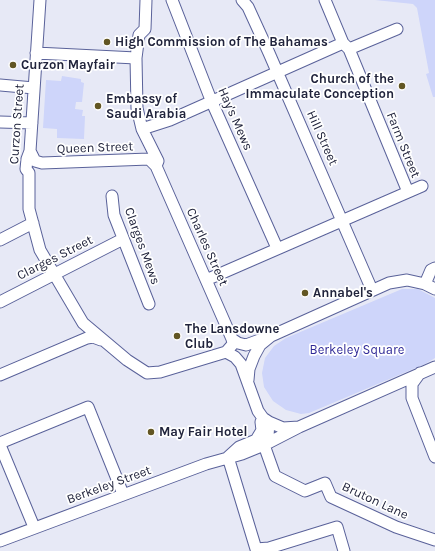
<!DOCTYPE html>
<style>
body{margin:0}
canvas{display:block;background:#e7e9f6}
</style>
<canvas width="435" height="551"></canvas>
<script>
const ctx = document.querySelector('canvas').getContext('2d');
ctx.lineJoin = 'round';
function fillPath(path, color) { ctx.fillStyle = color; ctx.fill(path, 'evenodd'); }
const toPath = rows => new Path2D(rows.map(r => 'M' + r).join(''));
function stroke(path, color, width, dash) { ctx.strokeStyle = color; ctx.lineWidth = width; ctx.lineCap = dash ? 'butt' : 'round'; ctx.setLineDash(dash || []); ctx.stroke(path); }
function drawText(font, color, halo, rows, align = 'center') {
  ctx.font = font + ' Karla,sans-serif'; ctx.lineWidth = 3.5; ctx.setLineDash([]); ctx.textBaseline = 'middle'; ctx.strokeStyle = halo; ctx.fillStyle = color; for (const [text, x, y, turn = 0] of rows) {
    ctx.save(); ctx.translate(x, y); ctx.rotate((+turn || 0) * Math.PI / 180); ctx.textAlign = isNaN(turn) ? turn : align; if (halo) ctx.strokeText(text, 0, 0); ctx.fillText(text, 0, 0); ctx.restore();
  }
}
const green = toPath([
 [375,0,435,0,435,97,433,97,426,74,429,73,417,8,413,4],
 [62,76,81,79,81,82,84,83,82,102,76,102,75,109,83,110,82,116,85,116,84,139,57,138,57,129,43,128,46,80,61,81],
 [402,289,418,289,435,298,435,358,425,364,309,413,301,414,286,410,273,401,264,387,262,373,265,358,274,346,286,338]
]);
const minor = toPath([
 [40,0,30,151,27,159,26,169,29,173,29,209,40,250,83,323,127,360,147,373,160,372,226,352,233,344,232,339,156,166,149,159],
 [146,0,145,29,139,35,136,58,137,108,142,129,158,161,156,166],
 [172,0,211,100,277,248],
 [242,0,248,7,269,53,372,290],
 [325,0,343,43,349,49,408,192],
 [349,49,397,29],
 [36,53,136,58],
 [0,85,34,88],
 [0,122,32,123],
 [142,129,170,120,343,43],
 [30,151,35,161,42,163,149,159],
 [112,196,114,215,149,304],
 [0,240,33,223],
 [206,280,422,186],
 [425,284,431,270,435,268],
 [0,302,123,239],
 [232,339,238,343,246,345,265,338],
 [226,352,235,357,241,364,258,411,263,418,269,422,283,428,299,427,435,367],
 [420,373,412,384,412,398,435,457],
 [0,375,87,338,93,337,101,340],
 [248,380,249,369,254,356,260,345,271,336,389,283,407,280,425,284,435,289],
 [269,422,268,436,264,445,275,476,305,491,325,483,331,497,396,527,435,540],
 [0,443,88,407,123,494],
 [0,445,34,527],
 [228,457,256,549],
 [228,457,239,447,256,440,262,430,261,422],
 [0,541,206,464,242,454,264,445,299,427],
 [256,549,269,548,337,527,344,551]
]);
const markers = [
 [107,42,4,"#625623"],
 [13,65,4,"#625623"],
 [402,86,4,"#625623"],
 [98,106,4,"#625623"],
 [305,293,4,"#625623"],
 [177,336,4,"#625623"],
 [151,432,4,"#625623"]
];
const poiNames = [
 ["High Commission of The Bahamas",115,42],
 ["Curzon Mayfair",21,65],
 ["Church of the",394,79,"right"],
 ["Immaculate Conception",394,94,"right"],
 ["Embassy of",106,99],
 ["Saudi Arabia",106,114],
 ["Annabel's",313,293],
 ["The Lansdowne",185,329],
 ["Club",185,344],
 ["May Fair Hotel",159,432]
];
const streetNames = [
 ["Hay's Mews",235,119,66],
 ["Curzon Street",17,124,-86],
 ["Hill Street",322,138,66],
 ["Farm Street",403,145,68],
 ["Queen Street",95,148,-2],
 ["Clarges Mews",142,246,70],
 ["Charles Street",207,247,66],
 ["Clarges Street",55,258,-27],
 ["Berkeley Street",109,485,-20],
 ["Bruton Lane",375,501,25]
];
const parkNames = [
 ["Berkeley Square",357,350]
];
fillPath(green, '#ced5fa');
stroke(minor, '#5a629a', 13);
stroke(minor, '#fff', 11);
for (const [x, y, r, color] of markers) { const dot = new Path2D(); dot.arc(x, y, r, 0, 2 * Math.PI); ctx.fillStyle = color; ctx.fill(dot); stroke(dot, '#fff', 1.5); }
drawText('bold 13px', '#21243c', '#fff', poiNames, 'left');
drawText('13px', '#21243c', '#fff', streetNames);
drawText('13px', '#2f2997', '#fff', parkNames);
</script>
